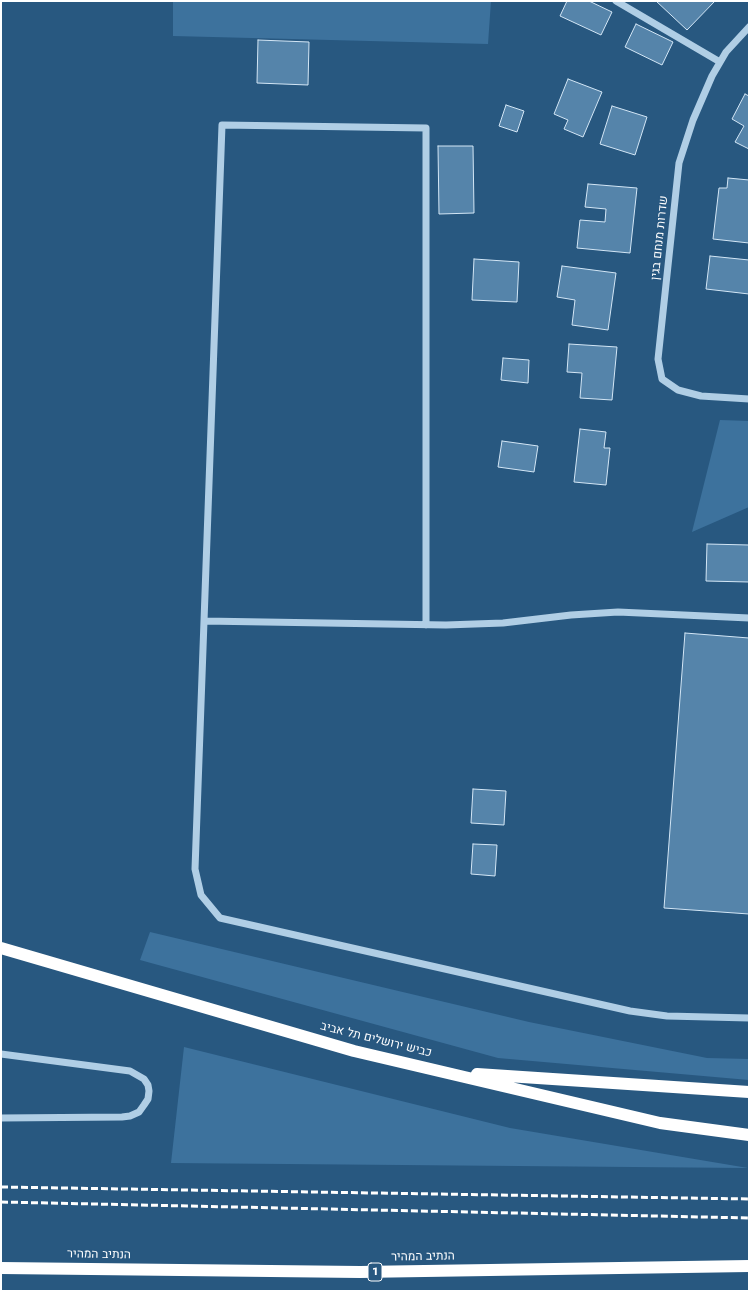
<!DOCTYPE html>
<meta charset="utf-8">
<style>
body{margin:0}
#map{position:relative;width:750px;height:1292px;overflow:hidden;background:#285880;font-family:Jost,sans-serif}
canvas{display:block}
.frame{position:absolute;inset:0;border:2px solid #fff;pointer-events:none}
</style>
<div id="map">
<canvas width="750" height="1292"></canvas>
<div class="frame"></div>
</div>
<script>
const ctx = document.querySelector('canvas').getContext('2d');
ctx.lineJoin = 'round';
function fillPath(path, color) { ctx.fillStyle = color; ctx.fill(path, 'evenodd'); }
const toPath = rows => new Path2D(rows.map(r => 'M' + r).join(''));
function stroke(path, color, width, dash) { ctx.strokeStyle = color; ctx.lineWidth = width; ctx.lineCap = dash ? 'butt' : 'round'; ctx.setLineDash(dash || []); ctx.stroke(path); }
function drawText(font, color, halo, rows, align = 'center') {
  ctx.font = font + ' Jost,Heebo,sans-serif'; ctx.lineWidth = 3; ctx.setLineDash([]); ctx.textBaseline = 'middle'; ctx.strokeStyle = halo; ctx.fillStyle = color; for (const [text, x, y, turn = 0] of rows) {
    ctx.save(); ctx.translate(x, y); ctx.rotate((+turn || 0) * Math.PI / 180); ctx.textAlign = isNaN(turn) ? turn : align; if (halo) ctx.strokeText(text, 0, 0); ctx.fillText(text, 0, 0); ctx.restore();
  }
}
const green = toPath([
 [173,1,491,1,488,44,173,36],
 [720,420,749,421,749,507,692,532],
 [150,932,529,1022,707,1058,749,1059,749,1080,498,1058,140,960],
 [184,1047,510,1128,748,1168,171,1163]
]);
const building = toPath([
 [567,1,589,1,612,12,601,35,560,16,567,1],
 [656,1,715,1,687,30,656,1],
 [636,24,673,42,662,65,625,47,636,24],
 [258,40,309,42,308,85,257,83,258,40],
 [568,79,602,92,583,137,564,129,568,120,554,114,568,79],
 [745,94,749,96,749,149,735,142,744,126,732,119,745,94],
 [506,105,524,111,517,132,499,126,506,105],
 [612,106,647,117,635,155,600,144,612,106],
 [438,146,473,146,474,213,439,214,438,146],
 [728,178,749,180,749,243,713,239,719,188,727,188,728,178],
 [588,184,637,188,630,253,577,248,580,220,605,222,606,209,585,207,588,184],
 [710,256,749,260,749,294,706,289,710,256],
 [474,259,519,262,517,302,472,300,474,259],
 [562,266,616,273,608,330,572,325,575,300,557,297,562,266],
 [569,344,617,347,612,400,580,398,582,373,567,372,569,344],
 [503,358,529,360,528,383,501,380,503,358],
 [580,429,606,432,604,448,610,448,606,485,574,482,580,429],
 [502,441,538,446,534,472,498,467,502,441],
 [707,544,749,545,749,582,706,581,707,544],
 [685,633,749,638,749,914,664,908,685,633],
 [473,789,506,791,504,825,471,823,473,789],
 [473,844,497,845,495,876,471,874,473,844]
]);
const minor = toPath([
 [616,1,720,62],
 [749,27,726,52,712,76,693,120,679,163,658,359,662,379,678,390,701,396,749,399],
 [204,621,446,625,503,623,571,615,618,612,749,618],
 [426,625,426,128,222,125,195,869,201,895,220,918,630,1011,667,1016,749,1018],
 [1,1054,130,1071,144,1079,148,1085,149,1091,148,1099,144,1105,139,1112,130,1116,122,1117,1,1118]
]);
const highway = toPath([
 [1,948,354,1051,660,1123,749,1135],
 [477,1074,749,1092],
 [1,1268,360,1272,749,1266]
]);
const rail = toPath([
 [1,1187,749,1199],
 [1,1202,749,1218]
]);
const shields = [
 [375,1272,14]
];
const shieldNames = [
 ["1",375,1272]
];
const streetNames = [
 ["שדרות מנחם בגין",660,238,-84],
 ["כביש ירושלים תל אביב",376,1040,14],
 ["הנתיב המהיר",99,1255,1],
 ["הנתיב המהיר",423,1257,-1]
];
fillPath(green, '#3d729d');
fillPath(building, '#5584aa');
stroke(building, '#d3e6f5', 1);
stroke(minor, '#b0cee5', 7);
stroke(highway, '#fff', 12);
stroke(rail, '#fff', 3, [7, 3]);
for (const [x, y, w] of shields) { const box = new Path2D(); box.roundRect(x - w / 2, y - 9, w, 18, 3); ctx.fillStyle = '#285880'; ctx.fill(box); stroke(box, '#fff', 1); }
drawText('bold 11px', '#fff', null, shieldNames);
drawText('12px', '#fff', '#285880', streetNames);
</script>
